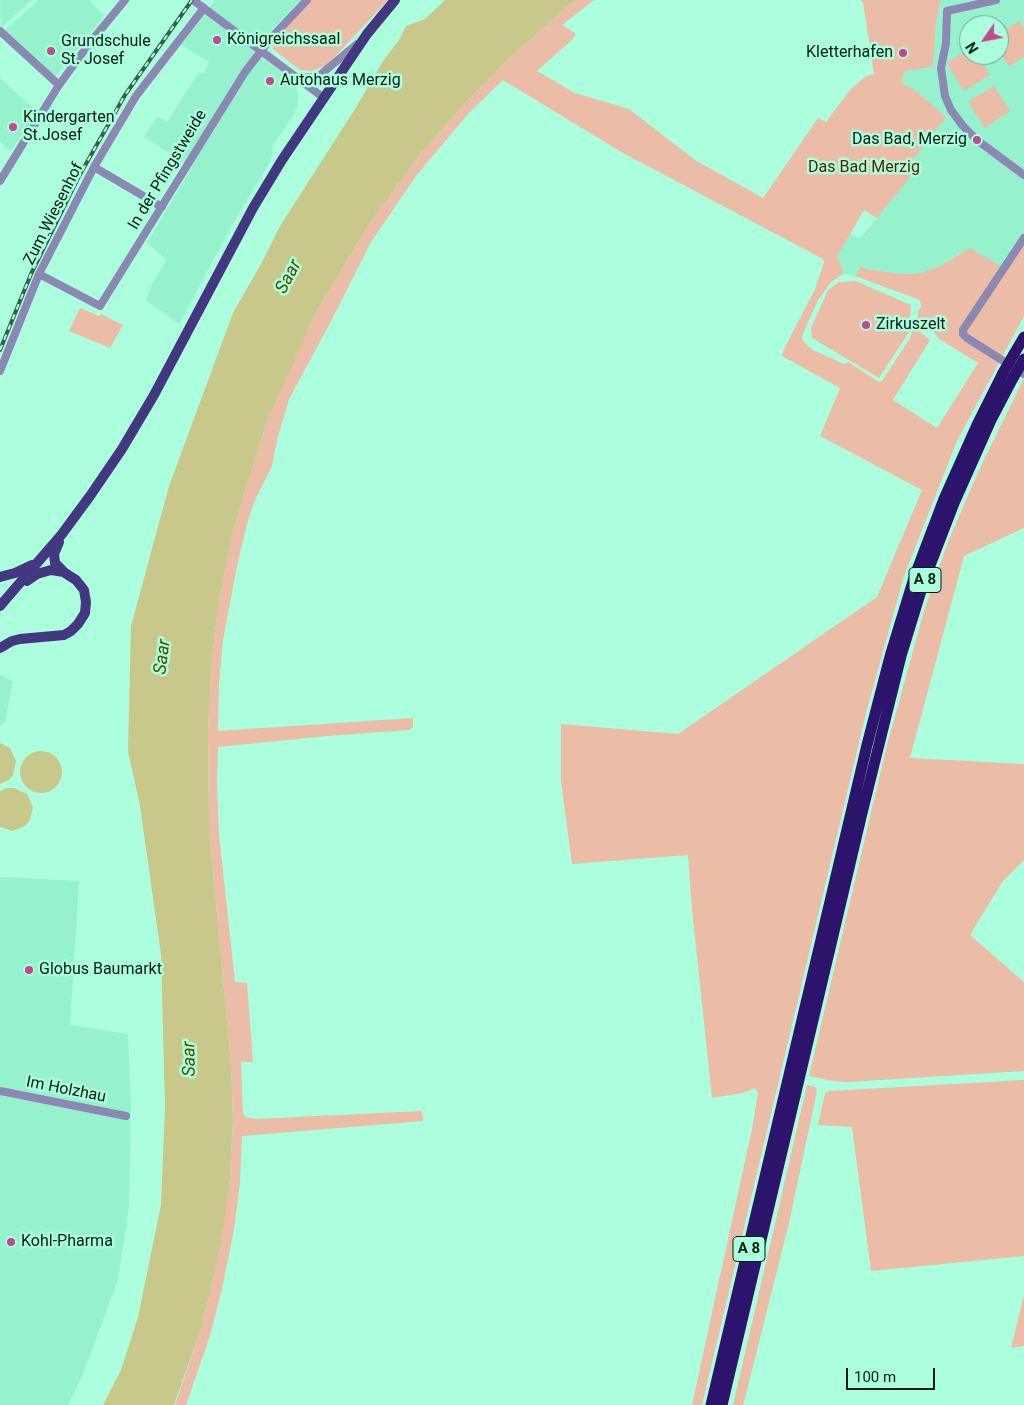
<!DOCTYPE html>
<meta charset="utf-8">
<style>
body{margin:0}
#map{position:relative;width:1024px;height:1405px;overflow:hidden;background:#abffdc;font-family:Roboto,sans-serif}
canvas{display:block}
.north{position:absolute;left:959px;top:15px;width:50px;height:50px;box-sizing:border-box;background:#abffdc;border:1px solid #67a58b;border-radius:50%;rotate:237deg;font-size:14px;font-weight:700;line-height:20px;text-align:center;color:#001e12}
.north::after{content:'';display:block;margin:auto;width:18px;height:22px;background:#c54692;clip-path:polygon(50% 0,100% 100%,50% 72%,0 100%)}
.scale{position:absolute;left:846px;top:1368px;width:89px;height:22px;box-sizing:border-box;border:2px solid #001e12;border-top:0;padding-left:6px;font-size:15px;line-height:18px;white-space:nowrap;color:#001e12;-webkit-text-stroke:4px #abffdc;paint-order:stroke}
</style>
<div id="map">
<canvas width="1024" height="1405"></canvas>
<div class="north">N</div>
<div class="scale">100 m</div>
</div>
<script>
const ctx = document.querySelector('canvas').getContext('2d');
ctx.lineJoin = 'round';
function fillPath(path, color) { ctx.fillStyle = color; ctx.fill(path, 'evenodd'); }
const toPath = rows => new Path2D(rows.map(r => 'M' + r).join(''));
function stroke(path, color, width, dash) { ctx.strokeStyle = color; ctx.lineWidth = width; ctx.lineCap = dash ? 'butt' : 'round'; ctx.setLineDash(dash || []); ctx.stroke(path); }
function drawText(font, color, halo, rows, align = 'center') {
  ctx.font = font + ' Roboto,sans-serif'; ctx.lineWidth = 5; ctx.setLineDash([]); ctx.textBaseline = 'middle'; ctx.strokeStyle = halo; ctx.fillStyle = color; for (const [text, x, y, turn = 0] of rows) {
    ctx.save(); ctx.translate(x, y); ctx.rotate((+turn || 0) * Math.PI / 180); ctx.textAlign = isNaN(turn) ? turn : align; if (halo) ctx.strokeText(text, 0, 0); ctx.fillText(text, 0, 0); ctx.restore();
  }
}
const built = toPath([
 [0,0,32,0,1,28],
 [39,0,89,0,104,16,55,77,4,31],
 [215,0,301,0,266,36,253,51,284,74,293,83,297,89,298,98,297,108,291,119,273,145,271,160,232,225,179,324,146,300,155,278,167,260,147,243,192,167,144,137,157,117,167,122,199,72,204,74,209,62,181,45],
 [941,0,1024,0,1024,244,1007,270,960,253,940,266,921,273,902,274,872,270,861,267,855,276,843,274,842,266,837,257,850,234,860,239,877,218,910,176,904,171,946,117,916,91,902,84,904,71,933,67,936,21],
 [969,25,999,25,999,55,969,55],
 [0,78,37,112,11,151,0,142],
 [0,674,13,682,5,722,0,726],
 [0,877,79,881,70,1025,128,1034,131,1105,129,1208,118,1280,81,1379,68,1405,0,1405]
]);
const green = toPath([
 [309,0,388,0,327,65,312,71,300,70,273,49,272,41],
 [575,0,594,0,562,25,575,33,575,35,572,40,537,71,575,93,629,109,695,160,763,198,818,118,826,122,850,90,866,76,874,74,863,2,860,0,941,0,936,21,933,67,904,71,902,83,916,91,946,117,905,170,911,176,877,218,864,210,837,257,842,266,843,274,831,282,818,300,802,336,803,341,813,350,844,364,848,362,879,382,882,381,910,338,918,316,918,311,921,307,920,300,855,276,861,267,872,270,902,274,921,273,940,266,970,248,1007,270,1024,244,1024,316,957,441,904,576,866,713,702,1405,692,1405,753,1124,758,1092,755,1088,743,1093,712,1098,692,909,688,855,572,864,561,781,561,724,678,734,877,597,922,490,820,436,840,388,782,356,783,351,815,289,824,262,823,259,623,153,503,80,467,115,416,176,371,242,329,325,289,399,277,440,272,466,256,498,248,520,238,561,223,640,219,684,218,731,413,718,413,727,409,730,327,736,218,747,217,786,219,834,235,982,247,983,253,1062,241,1062,243,1113,245,1117,255,1119,422,1111,423,1121,242,1136,240,1182,234,1230,221,1293,210,1336,186,1405,175,1405,202,1325,216,1268,230,1178,233,1120,231,1064,209,831,208,729,212,657,218,607,230,543,241,503,268,419,295,356,316,312,369,224,421,153,465,103,507,60],
 [923,319,939,339,978,363,937,428,893,400,930,340,918,330],
 [1019,21,1024,28,1024,57,1009,66,999,51,999,34],
 [969,49,969,55,978,55,990,75,964,91,947,63],
 [994,86,1010,111,985,128,968,102],
 [856,281,911,305,909,332,879,378,812,338,811,328,828,290,839,282],
 [80,308,99,316,101,314,123,325,110,348,69,331],
 [1024,378,1024,528,964,556,910,758,1024,764,1024,860,1003,881,970,935,1024,982,1024,1071,848,1082,832,1081,809,1076,886,749,924,611,948,542,979,470],
 [1024,1080,1024,1256,871,1271,852,1127,818,1125,825,1093,829,1091],
 [807,1085,815,1087,817,1091,789,1223,745,1398,743,1405,733,1405],
 [1024,1295,1024,1346,1011,1348]
]);
const water = toPath([
 [445,0,575,0,507,60,465,103,421,153,369,224,316,312,268,419,241,503,230,543,218,607,212,657,208,729,209,831,231,1064,233,1120,230,1178,224,1223,216,1268,202,1325,174,1405,103,1405,121,1370,138,1317,161,1205,165,1107,161,955,140,806,128,751,131,626,169,486,233,313,262,262,280,226,355,109,383,61,399,40,406,26,425,19],
 [0,743,10,748,16,761,13,775,9,780,0,784],
 '20 772a21 21 0 1 1 42 0a21 21 0 1 1-42 0Z',
 [7,788,14,788,27,794,33,807,30,820,25,826,12,831,0,827,0,791]
]);
const minor = toPath([
 [193,0,324,98],
 [996,0,947,11,946,43,941,68,945,96,951,110,963,126,977,140,1024,175],
 [0,31,59,85],
 [298,78,313,77,320,75,357,44],
 [94,167,162,207],
 [0,181,59,85,89,44,125,0],
 [1024,238,963,330,963,334,967,338,1024,374],
 [39,274,100,306,245,72,272,37,307,0],
 [0,371,39,274,94,167,136,96,204,8],
 [0,1091,126,1116]
]);
const major = toPath([
 [0,577,15,573,32,565],
 [27,581,37,574,51,570,64,572],
 [0,606,62,534,90,496,122,449,154,395,253,208,282,160,367,34,395,0],
 [0,648,12,641,20,639,64,635,71,631,78,624,85,613,86,602,84,590,76,580,65,573,55,563,54,554,59,542]
]);
const highway = toPath([
 [1014,354,1024,337],
 [711,1405,867,745,891,653,914,578,944,499,977,425,1003,373],
 [722,1405,862,813,901,656,924,581,954,503,991,420,1013,378]
]);
const rail = toPath([
 [0,350,31,274,78,178,125,95,192,0]
]);
const highwayBridge = toPath([
 [1003,373,1014,354],
 [1013,378,1024,359]
]);
const markers = [
 [217,40,5,"#c54692"],
 [51,51,5,"#c54692"],
 [903,53,5,"#c54692"],
 [270,81,5,"#c54692"],
 [13,127,5,"#c54692"],
 [977,140,5,"#c54692"],
 [866,325,5,"#c54692"],
 [29,970,5,"#c54692"],
 [11,1242,5,"#c54692"]
];
const shields = [
 [925,580,32],
 [749,1249,32]
];
const shieldNames = [
 ["A 8",925,580],
 ["A 8",749,1249]
];
const poiNames = [
 ["Königreichssaal",227,40],
 ["Grundschule",61,42],
 ["St. Josef",61,60],
 ["Kletterhafen",893,53,"right"],
 ["Autohaus Merzig",280,81],
 ["Kindergarten",23,118],
 ["St.Josef",23,136],
 ["Das Bad, Merzig",967,140,"right"],
 ["Zirkuszelt",876,325],
 ["Globus Baumarkt",39,970],
 ["Kohl-Pharma",21,1242]
];
const parkNames = [
 ["Das Bad Merzig",864,168]
];
const streetNames = [
 ["In der Pfingstweide",168,170,-59],
 ["Zum Wiesenhof",54,214,-63],
 ["Im Holzhau",66,1090,11]
];
const waterNames = [
 ["Saar",289,277,-62],
 ["Saar",163,657,-83],
 ["Saar",190,1059,-91]
];
fillPath(built, '#95f2cd');
fillPath(green, '#ebbca6');
fillPath(water, '#c9c88b');
stroke(minor, '#8b89b3', 8);
stroke(major, '#423780', 10);
stroke(highway, '#2c146c', 11);
stroke(rail, '#32604d', 4);
stroke(rail, '#abffdc', 2, [5.5]);
stroke(highwayBridge, '#2c146c', 11);
for (const [x, y, r, color] of markers) { const dot = new Path2D(); dot.arc(x, y, r, 0, 2 * Math.PI); ctx.fillStyle = color; ctx.fill(dot); stroke(dot, '#abffdc', 2); }
for (const [x, y, w] of shields) { const box = new Path2D(); box.roundRect(x - w / 2, y - 12.5, w, 25, 4); ctx.fillStyle = '#abffdc'; ctx.fill(box); stroke(box, '#001e12', 1); }
drawText('bold 15px', '#001e12', null, shieldNames);
drawText('16px', '#001e12', '#abffdc', poiNames, 'left');
drawText('16px', '#582302', '#abffdc', parkNames);
drawText('16px', '#001e12', '#abffdc', streetNames);
drawText('italic 18px', '#514e00', '#abffdc', waterNames);
</script>
